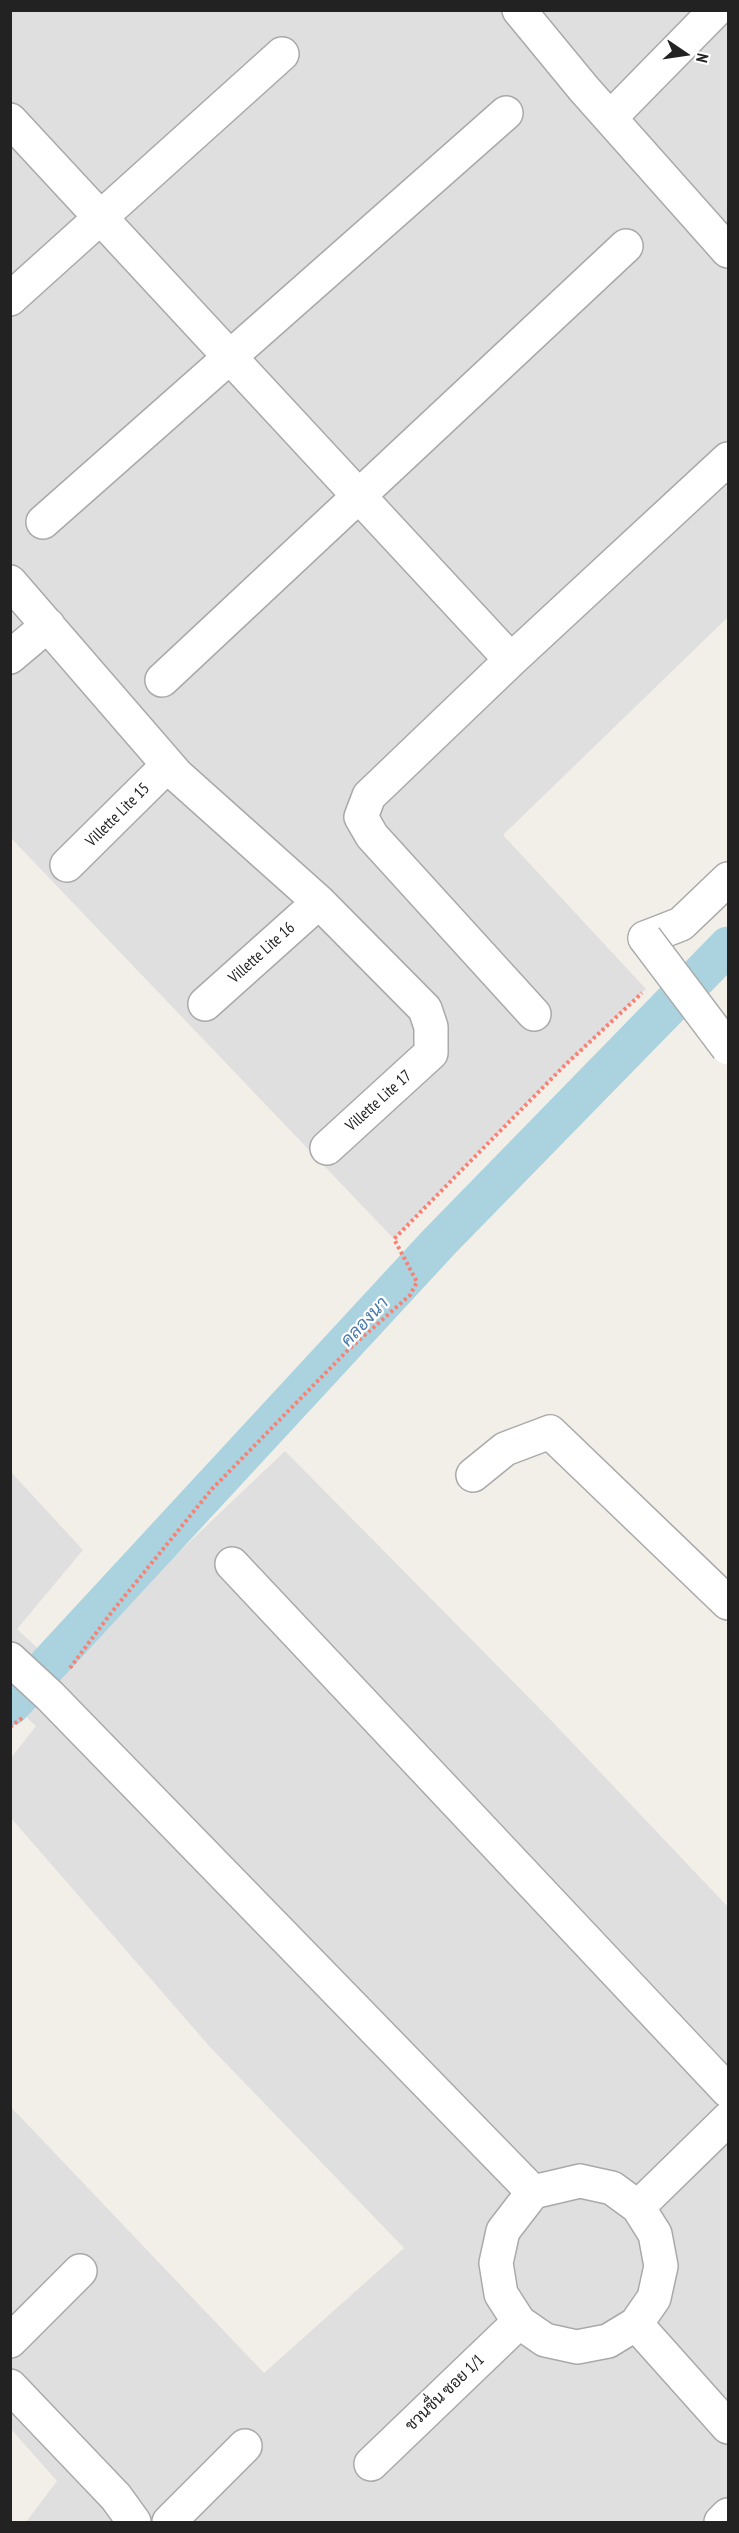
<!DOCTYPE html>
<meta charset="utf-8">
<style>
body{margin:0}
#map{position:relative;width:739px;height:2533px;overflow:hidden;background:#f2efe9;font-family:"PT Sans Narrow",sans-serif}
canvas{display:block}
.frame{position:absolute;inset:0;border:12px solid #222;pointer-events:none}
.north{position:absolute;left:655px;top:24px;width:60px;height:60px;-webkit-text-stroke:4px #fff;paint-order:stroke;rotate:103deg;font-size:16px;font-weight:700;line-height:24px;text-align:center;color:#222}
.north::after{content:'';display:block;margin:auto;width:21px;height:27px;background:#222;clip-path:polygon(50% 0,100% 100%,50% 72%,0 100%)}
</style>
<div id="map">
<canvas width="739" height="2533"></canvas>
<div class="frame"></div>
<div class="north">N</div>
</div>
<script>
const ctx = document.querySelector('canvas').getContext('2d');
ctx.lineJoin = 'round';
function fillPath(path, color) { ctx.fillStyle = color; ctx.fill(path, 'evenodd'); }
const toPath = rows => new Path2D(rows.map(r => 'M' + r).join(''));
function stroke(path, color, width, dash) { ctx.strokeStyle = color; ctx.lineWidth = width; ctx.lineCap = dash ? 'butt' : 'round'; ctx.setLineDash(dash || []); ctx.stroke(path); }
function drawText(font, color, halo, rows, align = 'center') {
  ctx.font = font + ' "PT Sans Narrow",Sarabun,sans-serif'; ctx.lineWidth = 4.5; ctx.setLineDash([]); ctx.textBaseline = 'middle'; ctx.strokeStyle = halo; ctx.fillStyle = color; for (const [text, x, y, turn = 0] of rows) {
    ctx.save(); ctx.translate(x, y); ctx.rotate((+turn || 0) * Math.PI / 180); ctx.textAlign = isNaN(turn) ? turn : align; if (halo) ctx.strokeText(text, 0, 0); ctx.fillText(text, 0, 0); ctx.restore();
  }
}
const residential = toPath([
 [11,11,728,11,728,617,503,835,646,989,531,1099,394,1239,11,838],
 [285,1451,547,1716,728,1907,728,2522,26,2522,57,2481,11,2429,10,2106,264,2373,404,2248,210,2047,11,1818,11,1758,36,1726,11,1703,11,1472,83,1550,17,1629,58,1667]
]);
const canal = toPath([
 [10,1706,440,1241,728,946]
]);
const path = toPath([
 [70,1668,111,1613,212,1489,347,1351,410,1295,417,1282,394,1239,564,1066,642,993],
 [10,1727,22,1718]
]);
const street = toPath([
 [519,10,584,89,728,251],
 [610,118,716,10],
 [10,120,511,660],
 [10,299,282,54],
 [43,522,506,113],
 [10,582,177,775,319,902,425,1009,431,1027,431,1053,327,1148],
 [10,657,48,625],
 [162,680,626,246],
 [67,865,168,765],
 [645,938,681,924,728,879],
 [205,1004,319,902],
 [534,1014,372,836,361,817,369,796,511,660,728,459],
 [473,1475,505,1449,550,1432,728,1603],
 [232,1564,728,2091],
 [10,1659,50,1696,533,2192],
 [580,2181,612,2188,638,2207,655,2234,661,2266,654,2298,636,2324,608,2341,577,2347,545,2340,519,2322,501,2294,496,2263,503,2231,533,2192,580,2181],
 [638,2207,728,2119],
 [636,2324,728,2427],
 [10,2341,80,2271],
 [10,2386,116,2497,134,2522],
 [371,2464,519,2322],
 [169,2522,245,2446],
 [721,2522,728,2515]
]);
const streetBridge = toPath([
 [645,938,728,1048]
]);
const streetNames = [
 ["Villette Lite 15",118,815,-45],
 ["Villette Lite 16",262,953,-42],
 ["Villette Lite 17",379,1101,-42],
 ["ชวนชื่น ซอย 1/1",445,2393,-44]
];
const waterNames = [
 ["คลองนา",365,1322,-47]
];
fillPath(residential, '#e0dfdf');
stroke(canal, '#aad3df', 39);
stroke(street, '#a9a9a9', 36);
stroke(path, '#fa8072', 4, [3, 3]);
stroke(street, '#fff', 33);
stroke(streetBridge, '#a9a9a9', 36, []);
stroke(streetBridge, '#fff', 33);
drawText('16px', '#222', '#fff', streetNames);
drawText('italic 18px', '#4a7aab', '#fff', waterNames);
</script>
